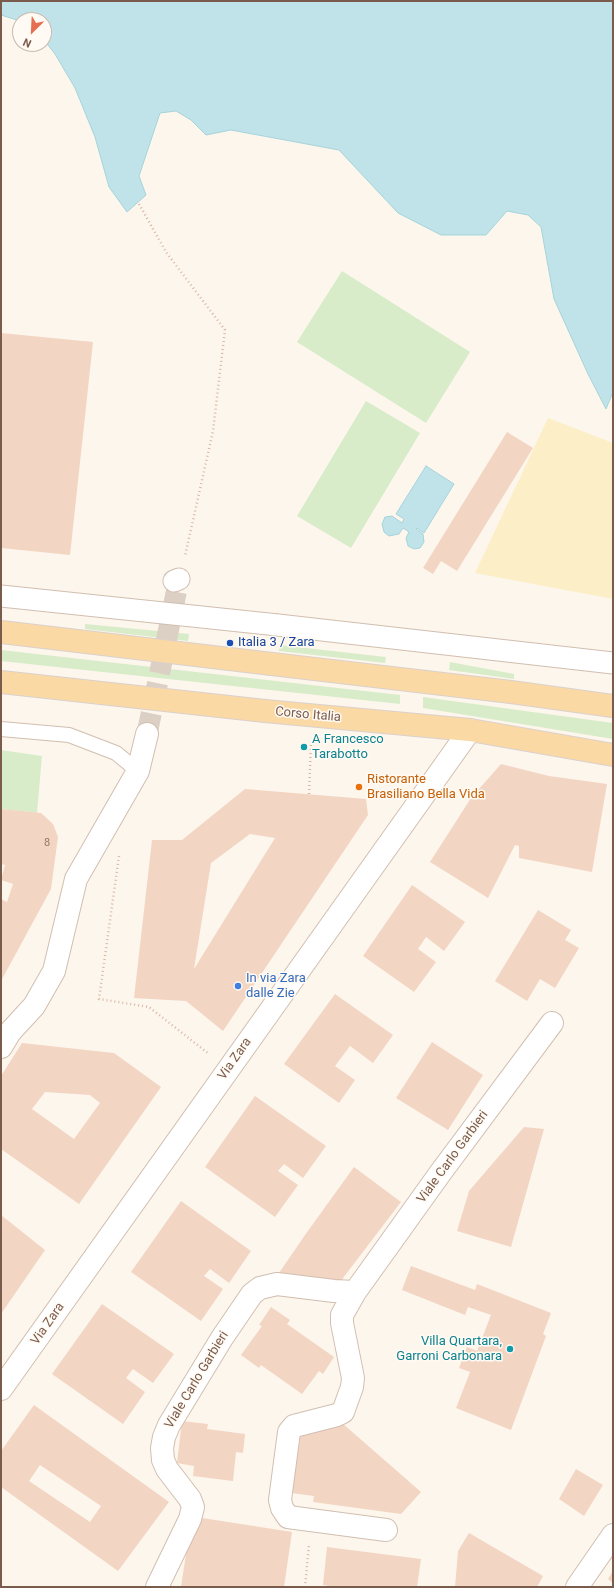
<!DOCTYPE html>
<style>
body{margin:0}
#map{position:relative;width:614px;height:1588px;overflow:hidden;background:#fdf6ec;font-family:Roboto,sans-serif}
canvas{display:block}
.frame{position:absolute;inset:0;border:2px solid #7a5c4d;pointer-events:none}
.north{position:absolute;left:12px;top:12px;width:40px;height:40px;box-sizing:border-box;background:#fffaf3;border:1px solid #cabbb1;border-radius:50%;rotate:204deg;font-size:11px;font-weight:700;line-height:16px;text-align:center;color:#7a5c4d}
.north::after{content:'';display:block;margin:auto;width:14px;height:18px;background:#e76f51;clip-path:polygon(50% 0,100% 100%,50% 72%,0 100%)}
</style>
<div id="map">
<canvas width="614" height="1588"></canvas>
<div class="frame"></div>
<div class="north">N</div>
</div>
<script>
const ctx = document.querySelector('canvas').getContext('2d');
ctx.lineJoin = 'round';
function fillPath(path, color) { ctx.fillStyle = color; ctx.fill(path, 'evenodd'); }
const toPath = rows => new Path2D(rows.map(r => 'M' + r).join(''));
function stroke(path, color, width, dash) { ctx.strokeStyle = color; ctx.lineWidth = width; ctx.lineCap = dash ? 'butt' : 'round'; ctx.setLineDash(dash || []); ctx.stroke(path); }
function drawText(font, color, halo, rows, align = 'center') {
  ctx.font = font + ' Roboto,sans-serif'; ctx.lineWidth = 3; ctx.setLineDash([]); ctx.textBaseline = 'middle'; ctx.strokeStyle = halo; ctx.fillStyle = color; for (const [text, x, y, turn = 0] of rows) {
    ctx.save(); ctx.translate(x, y); ctx.rotate((+turn || 0) * Math.PI / 180); ctx.textAlign = isNaN(turn) ? turn : align; if (halo) ctx.strokeText(text, 0, 0); ctx.fillText(text, 0, 0); ctx.restore();
  }
}
const green = toPath([
 [342,271,470,352,426,423,297,342],
 [366,401,420,433,351,548,297,516],
 [85,624,189,634,188,641,85,629],
 [279,645,386,657,385,663,279,651],
 [1,650,400,695,400,704,1,661],
 [450,662,514,674,514,679,449,670],
 [423,697,613,723,613,739,423,708],
 [1,750,42,756,37,813,1,809]
]);
const sand = toPath([
 [548,418,613,443,613,599,475,573]
]);
const water = toPath([
 [1,1,613,1,613,392,606,409,588,374,554,299,541,227,528,215,507,211,486,235,441,235,398,213,339,150,231,130,206,135,191,120,176,111,160,113,139,176,146,195,127,212,109,187,95,137,75,88,55,54,44,40,44,20,20,20,20,21,1,15,1,1],
 [426,466,454,484,424,533,417,528,416,529,423,534,424,542,420,548,414,549,408,546,406,538,409,532,403,528,399,534,389,536,384,532,382,524,385,517,392,516,402,523,404,519,396,514,426,466]
]);
const building = toPath([
 [1,333,93,342,70,555,1,548],
 [507,432,533,448,457,571,441,561,433,574,423,568],
 [501,764,549,776,607,784,592,872,519,858,519,846,515,845,488,898,430,862,471,798],
 [245,789,366,799,368,815,223,1031,186,1001,134,998,152,840,182,840],
 [250,834,275,838,194,969,211,863],
 [1,809,41,813,53,824,58,837,51,889,1,981,1,899,7,902,13,884,1,880,5,865,1,864],
 [412,885,465,922,444,951,426,937,418,949,436,962,414,992,363,956],
 [538,910,571,930,565,940,579,948,555,988,540,979,527,1001,495,981],
 [335,994,393,1035,373,1063,350,1046,335,1066,355,1080,339,1103,284,1064],
 [432,1042,483,1075,448,1130,396,1098],
 [22,1043,114,1053,161,1087,79,1204,1,1149,1,1076],
 [45,1092,90,1095,100,1103,74,1139,32,1109],
 [255,1096,326,1146,303,1178,284,1164,278,1171,298,1185,275,1217,205,1167],
 [524,1127,544,1129,511,1247,457,1231,469,1191],
 [354,1167,401,1202,340,1282,279,1273,305,1235],
 [181,1201,251,1251,229,1283,210,1269,204,1276,223,1289,201,1321,131,1272],
 [1,1215,45,1250,1,1314],
 [411,1266,475,1290,477,1284,551,1313,543,1334,546,1336,511,1430,456,1408,470,1372,459,1368,467,1347,477,1351,491,1315,468,1307,465,1315,402,1290],
 [102,1304,174,1354,153,1383,133,1369,126,1378,145,1392,123,1424,52,1374],
 [271,1307,290,1320,287,1324,334,1357,323,1374,319,1371,302,1394,261,1365,259,1368,241,1355,262,1326,259,1325],
 [34,1405,169,1502,118,1571,1,1487,1,1451],
 [40,1465,101,1506,90,1522,29,1481],
 [182,1421,208,1424,207,1429,245,1434,243,1453,236,1452,233,1481,193,1476,194,1466,177,1463],
 [342,1423,421,1492,401,1514,313,1502,314,1496,291,1493,299,1436],
 [576,1469,603,1485,584,1516,559,1499],
 [196,1517,292,1532,284,1587,181,1587,188,1541,192,1541],
 [469,1533,543,1576,537,1587,455,1587,458,1551],
 [327,1547,421,1559,417,1587,336,1587,323,1585],
 [613,1571,613,1583,608,1579]
]);
const pedestrianTunnel = toPath([
 [147,734,179,579]
]);
const path = toPath([
 [139,204,166,252,225,330,213,431,185,556],
 [309,794,311,743],
 [119,856,99,999,149,1007,209,1054],
 [305,1587,309,1544]
]);
const service = toPath([
 [1,729,69,735,116,753,138,771]
]);
const pedestrian = toPath([
 [174,581,179,579],
 [278,625,613,663]
]);
const minor = toPath([
 [1,1047,10,1032,34,1006,54,971,76,879,138,771,147,734],
 [355,1292,342,1315,342,1323,353,1378,352,1387,343,1412,337,1415,294,1426,289,1432,280,1500,282,1508,288,1517,386,1530],
 [1,1389,470,730],
 [157,1587,190,1519,193,1507,190,1499,167,1469,163,1460,162,1448,164,1437,169,1425,222,1338,252,1294,260,1288,277,1284,334,1291,355,1292,441,1172,552,1023],
 [577,1587,613,1535]
]);
const primary = toPath([
 [272,664,511,692,613,706],
 [265,711,470,730,613,755]
]);
const pedestrianBridge = toPath([
 [1,596,278,625]
]);
const primaryBridge = toPath([
 [1,632,272,664],
 [1,682,265,711]
]);
const markers = [
 [230,643,4,"#1a4fb4"],
 [304,747,4,"#0f9aa8"],
 [359,787,4,"#e8710a"],
 [238,986,4,"#3f7fe0"],
 [510,1349,4,"#0f9aa8"]
];
const numberNames = [
 ["8",47,843]
];
const transitNames = [
 ["Italia 3 / Zara",238,643]
];
const streetNames = [
 ["Corso Italia",308,715,5],
 ["Via Zara",235,1059,-55],
 ["Viale Carlo Garbieri",453,1157,-54],
 ["Via Zara",48,1324,-55],
 ["Viale Carlo Garbieri",197,1380,-59]
];
const cultureNames = [
 ["A Francesco",312,740],
 ["Tarabotto",312,755],
 ["Villa Quartara,",502,1342,"right"],
 ["Garroni Carbonara",502,1357,"right"]
];
const foodNames = [
 ["Ristorante",367,780],
 ["Brasiliano Bella Vida",367,795]
];
const shopNames = [
 ["In via Zara",246,979],
 ["dalle Zie",246,994]
];
fillPath(green, '#d8ecc9');
fillPath(sand, '#fcefc7');
fillPath(water, '#bfe3e8');
stroke(water, '#a5d3da', 1);
fillPath(building, '#f3d5c3');
stroke(pedestrianTunnel, '#dcd0c4', 21, [21, 10]);
stroke(service, '#d1beb0', 16);
stroke(pedestrian, '#d1beb0', 23);
stroke(minor, '#d1beb0', 24);
stroke(primary, '#dad1cd', 24);
stroke(path, '#d9b8a5', 2.5, [1, 3]);
stroke(service, '#fff', 14);
stroke(pedestrian, '#fff', 21);
stroke(minor, '#fff', 22);
stroke(primary, '#fbd9a5', 22);
stroke(pedestrianBridge, '#d1beb0', 23, []);
stroke(primaryBridge, '#dad1cd', 24, []);
stroke(pedestrianBridge, '#fff', 21);
stroke(primaryBridge, '#fbd9a5', 22);
for (const [x, y, r, color] of markers) { const dot = new Path2D(); dot.arc(x, y, r, 0, 2 * Math.PI); ctx.fillStyle = color; ctx.fill(dot); stroke(dot, '#fffaf3', 1.5); }
drawText('11px', '#987a6a', null, numberNames);
drawText('13px', '#164399', '#fffaf3', transitNames, 'left');
drawText('13px', '#7a5c4d', '#fffaf3', streetNames);
drawText('13px', '#0d838f', '#fffaf3', cultureNames, 'left');
drawText('13px', '#c56008', '#fffaf3', foodNames, 'left');
drawText('13px', '#366cbe', '#fffaf3', shopNames, 'left');
</script>
